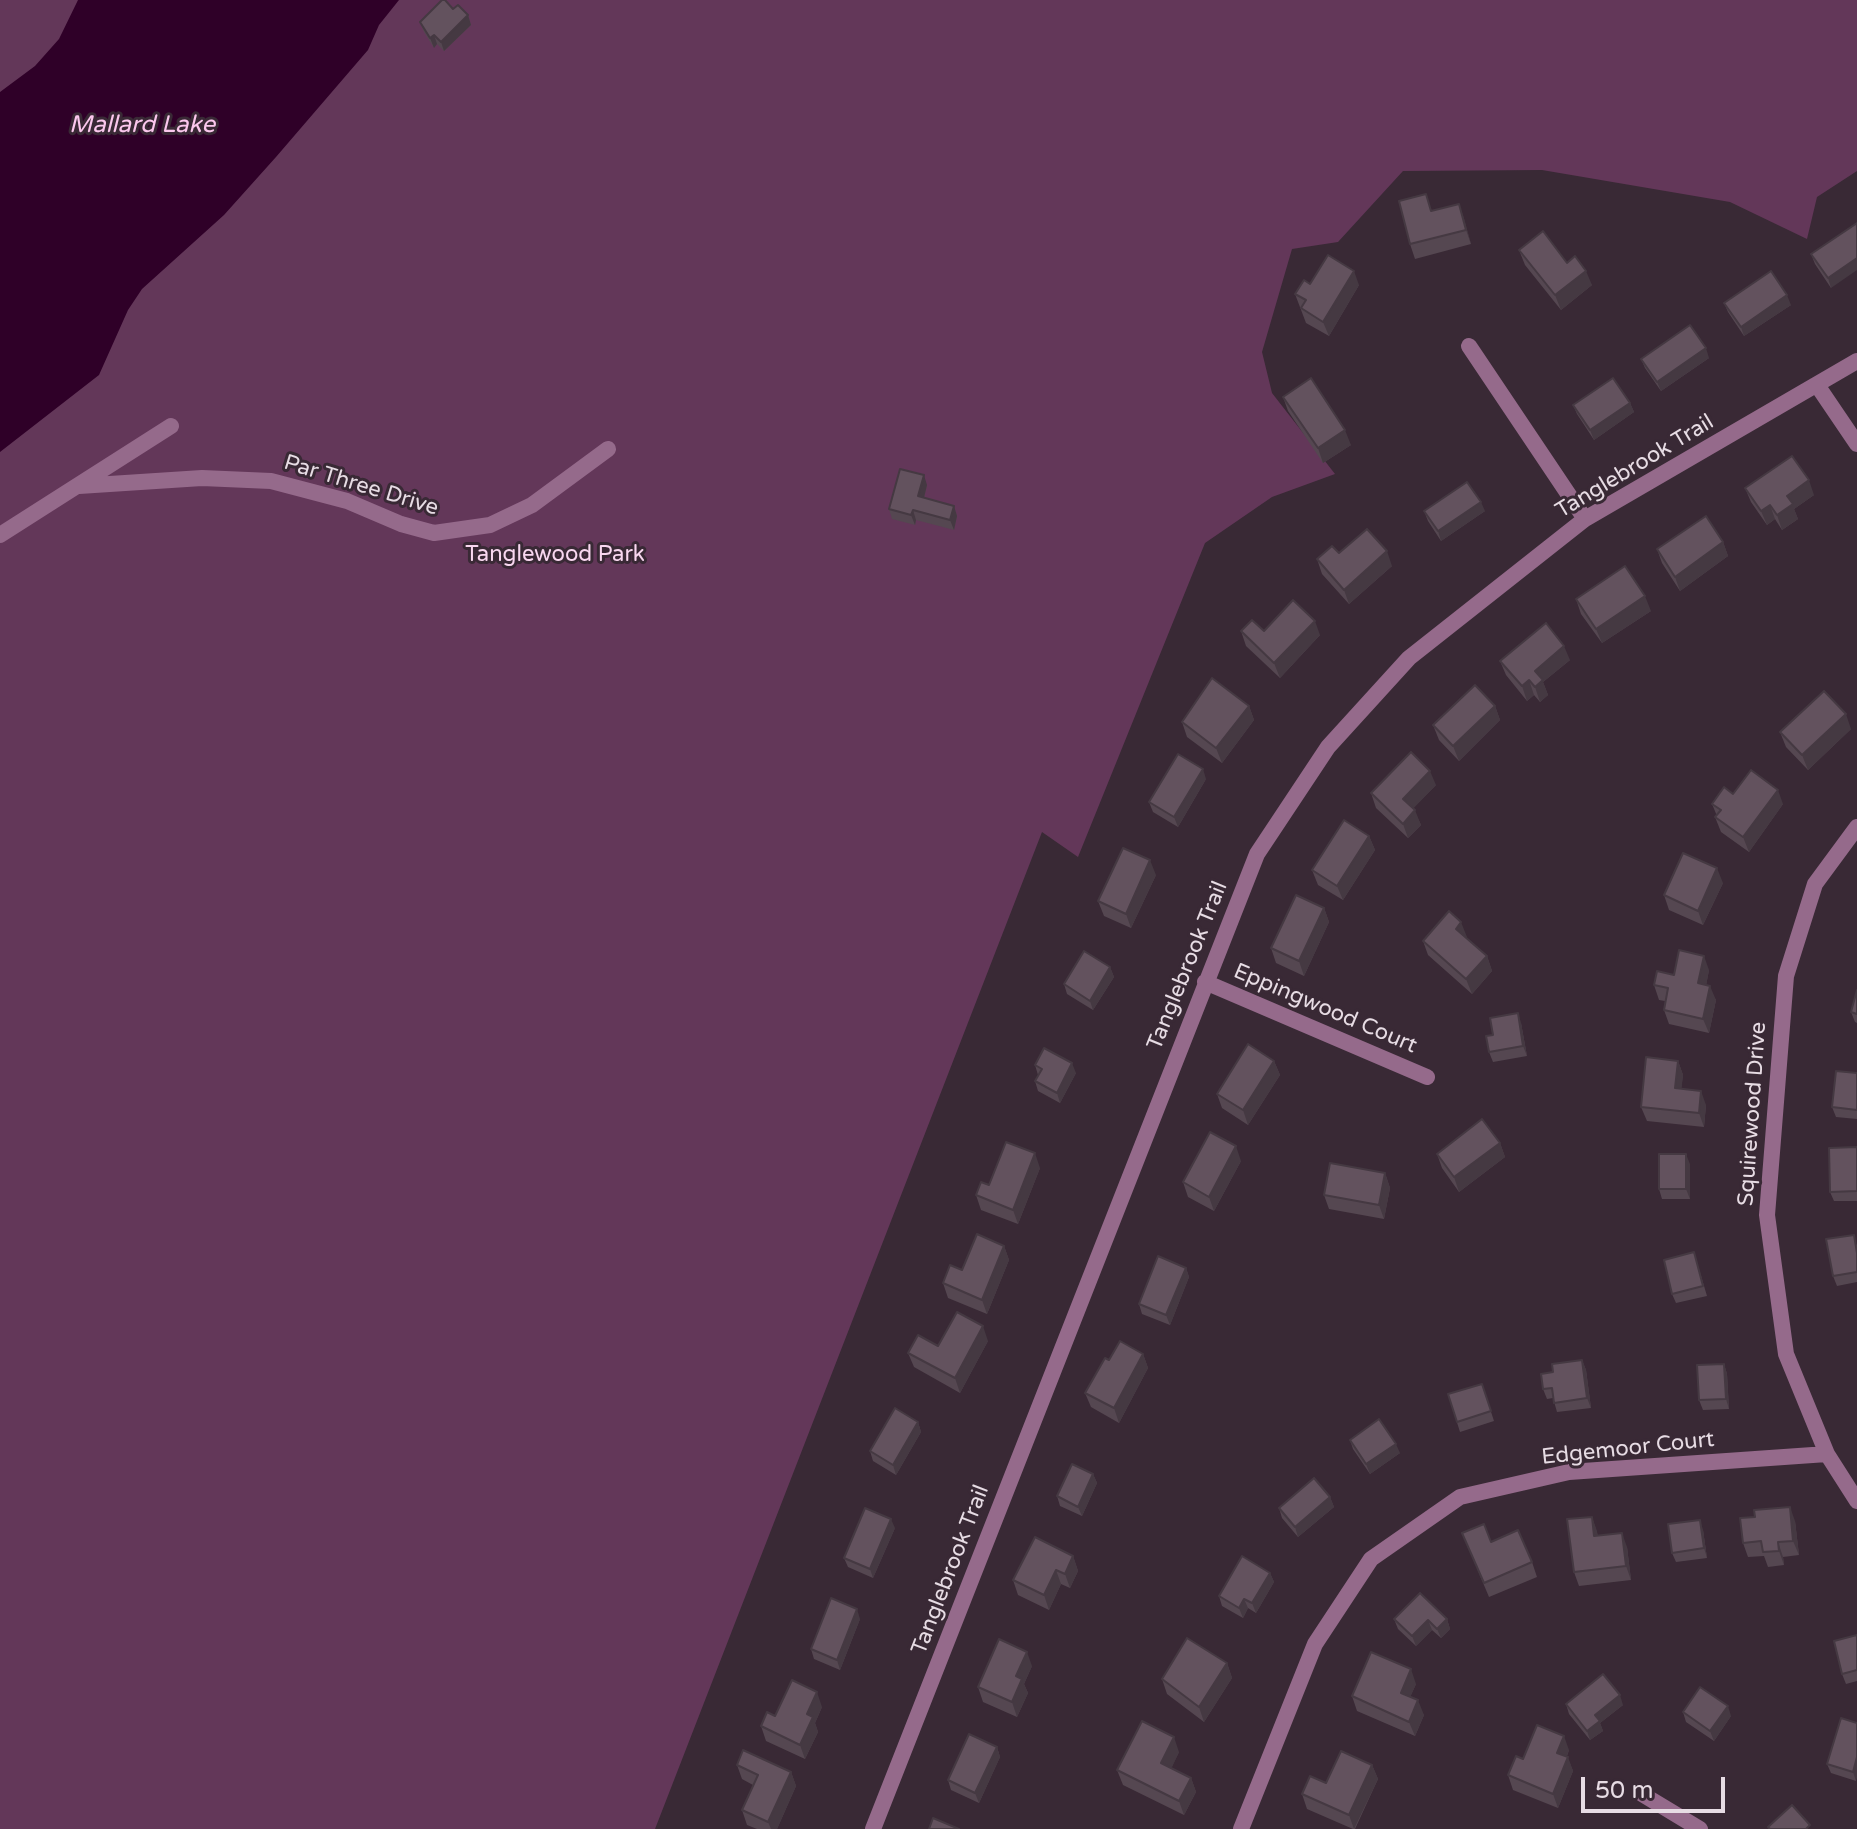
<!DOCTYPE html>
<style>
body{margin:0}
#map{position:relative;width:1857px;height:1829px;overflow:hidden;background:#392935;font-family:"Varela Round",sans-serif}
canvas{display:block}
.scale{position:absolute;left:1581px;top:1777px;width:144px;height:36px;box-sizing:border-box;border:4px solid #e7dce4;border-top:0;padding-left:10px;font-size:24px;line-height:28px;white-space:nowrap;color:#e7dce4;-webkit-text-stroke:6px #392935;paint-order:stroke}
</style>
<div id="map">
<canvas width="1857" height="1829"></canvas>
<div class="scale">50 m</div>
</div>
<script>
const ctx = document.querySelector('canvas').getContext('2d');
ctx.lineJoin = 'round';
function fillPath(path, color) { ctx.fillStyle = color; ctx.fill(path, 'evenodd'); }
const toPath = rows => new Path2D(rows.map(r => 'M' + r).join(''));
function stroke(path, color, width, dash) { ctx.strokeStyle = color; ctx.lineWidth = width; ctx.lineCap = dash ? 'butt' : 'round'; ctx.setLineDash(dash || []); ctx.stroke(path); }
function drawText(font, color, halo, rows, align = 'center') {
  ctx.font = font + ' "Varela Round",sans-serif'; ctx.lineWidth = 6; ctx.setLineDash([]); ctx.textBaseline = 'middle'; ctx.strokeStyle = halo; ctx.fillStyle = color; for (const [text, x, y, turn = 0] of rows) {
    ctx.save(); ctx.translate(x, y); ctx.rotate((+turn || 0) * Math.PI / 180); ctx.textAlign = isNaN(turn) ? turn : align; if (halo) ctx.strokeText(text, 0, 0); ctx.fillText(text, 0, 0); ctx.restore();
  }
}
const green = toPath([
 [0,0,1857,0,1857,171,1817,197,1807,239,1730,202,1542,170,1403,171,1338,242,1292,249,1262,352,1272,393,1335,474,1272,497,1205,543,1078,857,1042,832,655,1829,0,1829]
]);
const water = toPath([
 [78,0,399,0,379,25,368,50,276,157,224,215,142,289,128,310,99,375,0,452,0,92,35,66,59,39]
]);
const street = toPath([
 [1469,346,1585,519],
 [1817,385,1857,444],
 [79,486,202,478,271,481,347,501,401,524,434,533,490,525,532,505,608,449],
 [0,535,171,426],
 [1857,827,1815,884,1786,976,1767,1215,1786,1354,1827,1454,1857,1501],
 [1205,982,1427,1077],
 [1642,1794,1700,1829],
 [873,1829,1257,854,1328,747,1409,658,1585,519,1857,361],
 [1241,1829,1315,1644,1371,1559,1460,1497,1569,1472,1827,1454]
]);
const wall = toPath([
 [453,9,468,15,471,25,444,51,437,44,434,48,424,32,420,22],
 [1459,204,1471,244,1415,259,1410,244],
 [1857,223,1831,288,1815,264,1811,254],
 [1519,250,1567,263,1592,285,1561,310,1525,265],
 [1310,284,1359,285,1329,336,1306,323,1295,294],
 [1724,303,1791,305,1744,336,1728,312],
 [1709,358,1661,391,1645,368,1641,359],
 [1283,397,1351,445,1323,463,1288,411],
 [1630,403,1634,412,1594,440,1577,414,1573,405],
 [927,485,924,498,954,506,957,516,954,530,916,520,915,525,892,519,889,509],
 [1745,488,1814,495,1794,509,1798,519,1782,530,1775,519,1767,525,1751,502],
 [1424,511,1485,511,1441,541,1428,521],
 [1723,542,1728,556,1680,591,1662,563,1657,549],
 [1317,559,1392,566,1349,604,1322,574],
 [1576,599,1651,611,1602,643,1581,614],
 [1241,631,1320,635,1280,678,1246,646],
 [1570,660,1543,682,1548,695,1540,702,1534,695,1527,701,1506,675,1500,661],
 [1249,706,1254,720,1222,763,1187,737,1182,722],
 [1495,706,1500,720,1459,761,1439,740,1433,725],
 [1851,729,1808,770,1786,747,1780,732],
 [1206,779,1178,827,1153,812,1149,802],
 [1436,785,1413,808,1421,825,1408,838,1376,808,1371,793],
 [1733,794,1783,804,1749,852,1721,832,1715,817,1717,816,1712,804],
 [1369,836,1375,850,1343,900,1318,885,1312,870],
 [1156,875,1131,928,1104,916,1098,901],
 [1723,883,1703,925,1669,910,1664,895],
 [1324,908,1329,922,1304,976,1276,963,1271,948],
 [1467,937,1466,938,1487,956,1492,971,1472,994,1428,955,1423,941],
 [1110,967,1114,977,1093,1010,1067,994,1064,984],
 [1709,970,1706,985,1716,1000,1709,1033,1669,1024,1664,1010,1665,1001,1659,1000,1654,985,1674,975],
 [1857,990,1857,1023,1855,1022,1851,1012],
 [1521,1023,1527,1056,1493,1062,1489,1052,1493,1035],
 [1274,1061,1280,1075,1248,1125,1222,1108,1217,1094],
 [1678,1061,1683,1075,1681,1089,1706,1105,1704,1127,1647,1121,1641,1107],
 [1035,1065,1076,1073,1060,1103,1038,1091,1035,1081,1038,1075],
 [1857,1073,1857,1119,1836,1117,1832,1107],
 [1500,1143,1505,1157,1459,1192,1442,1168,1437,1154],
 [1857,1147,1857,1201,1834,1201,1830,1192],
 [1241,1161,1214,1211,1188,1197,1183,1182],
 [1690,1164,1690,1199,1662,1199,1659,1189],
 [1040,1168,1018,1224,981,1210,976,1195,989,1185],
 [1385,1173,1390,1188,1384,1219,1329,1209,1324,1195],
 [1857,1244,1857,1282,1837,1286,1833,1276],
 [1004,1246,1009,1260,987,1314,948,1298,943,1283,962,1270],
 [1694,1252,1707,1296,1676,1303,1672,1294],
 [1186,1268,1189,1277,1170,1325,1142,1314,1139,1304],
 [988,1341,960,1393,914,1367,908,1353,938,1346],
 [1143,1354,1148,1368,1119,1423,1091,1407,1085,1393,1109,1360],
 [1582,1360,1586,1370,1591,1408,1557,1412,1553,1398,1547,1399,1543,1389,1553,1372],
 [1724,1364,1727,1374,1729,1409,1703,1410,1699,1400],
 [1482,1384,1494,1421,1460,1432,1448,1394],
 [918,1422,921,1432,896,1475,873,1461,870,1451],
 [1350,1440,1400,1453,1370,1474,1353,1449],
 [1093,1474,1097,1483,1082,1516,1060,1506,1057,1496],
 [1330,1497,1334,1507,1298,1537,1282,1518,1279,1508],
 [1592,1517,1598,1536,1627,1547,1631,1580,1579,1586,1574,1572],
 [1795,1521,1799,1555,1783,1557,1784,1565,1768,1567,1764,1556,1748,1557,1743,1543],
 [895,1528,873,1578,848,1567,844,1558],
 [1703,1530,1707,1558,1676,1562,1672,1553],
 [1462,1533,1491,1542,1532,1562,1537,1577,1489,1597],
 [1073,1556,1078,1571,1070,1588,1061,1584,1049,1610,1018,1595,1013,1580],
 [1270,1573,1274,1582,1256,1613,1248,1608,1243,1618,1222,1606,1219,1596],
 [860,1619,840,1670,814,1659,811,1649],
 [1394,1619,1447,1619,1450,1629,1441,1638,1432,1630,1416,1646,1398,1629],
 [1857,1635,1857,1681,1846,1684,1842,1674],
 [1227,1663,1232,1678,1204,1722,1167,1694,1162,1679],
 [1032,1666,1024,1684,1028,1693,1017,1717,983,1702,978,1687],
 [1416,1684,1410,1697,1424,1715,1415,1736,1357,1711,1352,1696],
 [1566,1704,1623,1705,1600,1723,1603,1731,1590,1740,1569,1714],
 [822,1707,815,1723,818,1732,805,1759,766,1741,761,1726,775,1716],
 [1683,1712,1731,1716,1714,1741,1686,1722],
 [1857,1723,1856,1781,1831,1773,1827,1764],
 [997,1747,1000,1757,979,1803,951,1790,948,1780],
 [1569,1750,1567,1756,1573,1771,1558,1808,1513,1790,1508,1775,1523,1759],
 [1179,1752,1171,1768,1191,1778,1196,1792,1184,1815,1123,1785,1117,1770],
 [737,1765,791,1772,796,1786,777,1829,757,1829,747,1825,742,1810,753,1785,742,1779],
 [1372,1765,1378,1779,1355,1829,1353,1829,1307,1809,1302,1794]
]);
const shadedWall = toPath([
 [468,15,471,25,444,51,441,42],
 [434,35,437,44,434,48,430,38],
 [1459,204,1464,218,1471,244,1466,230],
 [1857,258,1857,270,1831,288,1828,278],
 [1354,271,1359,285,1329,336,1323,322],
 [1586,271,1592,285,1561,310,1555,295],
 [1787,295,1791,305,1744,336,1741,327],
 [1706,348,1709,358,1661,391,1657,382],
 [1630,403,1634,412,1594,440,1590,430],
 [1345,430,1351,445,1323,463,1318,448],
 [924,475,927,485,922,506,918,496],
 [1809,480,1814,495,1794,509,1798,519,1782,530,1777,515,1787,496],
 [1481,502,1485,511,1441,541,1438,531],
 [1770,505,1775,519,1767,525,1761,511],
 [954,506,957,516,954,530,950,520],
 [913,510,916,520,915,525,911,515],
 [1723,542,1728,556,1680,591,1675,577],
 [1387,551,1392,566,1349,604,1344,590],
 [1645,596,1651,611,1602,643,1596,629],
 [1315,621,1320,635,1280,678,1274,663],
 [1564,646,1570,660,1543,682,1548,695,1540,702,1535,687,1535,671],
 [1529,680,1534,695,1527,701,1522,686],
 [1249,706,1254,720,1222,763,1216,748],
 [1495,706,1500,720,1459,761,1453,746],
 [1846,714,1851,729,1808,770,1802,755],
 [1203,769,1206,779,1178,827,1174,817],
 [1430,771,1436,785,1409,813,1403,799],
 [1778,790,1783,804,1749,852,1743,837],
 [1415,810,1421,825,1408,838,1403,824],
 [1369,836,1375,850,1343,900,1337,886],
 [1150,860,1156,875,1131,928,1126,914],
 [1717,868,1723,883,1703,925,1698,911],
 [1324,908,1329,922,1304,976,1299,961],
 [1461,922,1467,937,1461,943,1456,929],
 [1487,956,1492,971,1472,994,1466,979],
 [1704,956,1709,970,1704,997,1698,983],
 [1110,967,1114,977,1093,1010,1090,1001],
 [1710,986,1716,1000,1709,1033,1703,1019],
 [1518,1013,1521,1023,1527,1056,1523,1046],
 [1274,1061,1280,1075,1248,1125,1243,1110],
 [1678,1061,1683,1075,1680,1103,1675,1088],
 [1072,1063,1076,1073,1060,1103,1057,1093],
 [1701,1091,1706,1105,1704,1127,1699,1113],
 [1500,1143,1505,1157,1459,1192,1454,1177],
 [1236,1146,1241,1161,1214,1211,1209,1197],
 [1035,1153,1040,1168,1018,1224,1013,1210],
 [1686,1154,1690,1164,1690,1199,1686,1189],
 [1385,1173,1390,1188,1384,1219,1379,1205],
 [1004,1246,1009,1260,987,1314,982,1300],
 [1186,1268,1189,1277,1170,1325,1166,1315],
 [983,1326,988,1341,960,1393,955,1378],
 [1143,1354,1148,1368,1119,1423,1114,1408],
 [1582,1360,1586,1370,1591,1408,1587,1398],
 [1724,1364,1727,1374,1729,1409,1726,1399],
 [918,1422,921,1432,896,1475,893,1465],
 [1396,1444,1400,1453,1370,1474,1366,1464],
 [1093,1474,1097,1483,1082,1516,1078,1507],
 [1330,1497,1334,1507,1298,1537,1295,1527],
 [1790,1507,1795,1521,1799,1555,1793,1541],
 [1592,1517,1597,1531,1599,1550,1594,1536],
 [891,1519,895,1528,873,1578,870,1569],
 [1700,1520,1703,1530,1707,1558,1704,1548],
 [1622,1533,1627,1547,1631,1580,1626,1566],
 [1778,1542,1783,1557,1784,1565,1779,1551],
 [1073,1556,1078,1571,1070,1588,1065,1574],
 [1056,1570,1061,1584,1049,1610,1044,1595],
 [1270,1573,1274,1582,1256,1613,1252,1603],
 [1244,1599,1248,1608,1243,1618,1239,1608],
 [857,1609,860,1619,840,1670,837,1660],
 [1447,1619,1450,1629,1441,1638,1437,1629],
 [1428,1620,1432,1630,1416,1646,1412,1636],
 [1027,1652,1032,1666,1024,1684,1028,1693,1017,1717,1012,1702,1016,1676],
 [1227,1663,1232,1678,1204,1722,1199,1707],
 [1411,1669,1416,1684,1406,1707,1401,1693],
 [817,1692,822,1707,815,1723,818,1732,805,1759,800,1745,807,1714],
 [1620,1695,1623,1705,1600,1723,1603,1731,1590,1740,1587,1731,1595,1715],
 [1418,1700,1424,1715,1415,1736,1409,1722],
 [1728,1706,1731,1716,1714,1741,1710,1731],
 [1564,1736,1569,1750,1563,1767,1557,1753],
 [1174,1737,1179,1752,1167,1778,1161,1763],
 [997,1747,1000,1757,979,1803,975,1793],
 [1568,1757,1573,1771,1558,1808,1553,1794],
 [1857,1757,1857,1778,1856,1781,1853,1772],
 [1372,1765,1378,1779,1354,1829,1349,1815],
 [791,1772,796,1786,777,1829,771,1829,768,1822],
 [1191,1778,1196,1792,1184,1815,1179,1801]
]);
const building = toPath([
 [442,0,445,0,453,9,458,5,468,15,441,42,434,35,430,38,420,22,442,0],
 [1426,194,1431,211,1459,204,1466,230,1410,244,1399,201,1426,194],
 [1857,223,1857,258,1828,278,1811,254,1857,223],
 [1543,231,1567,263,1575,256,1586,271,1555,295,1519,250,1543,231],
 [1328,255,1354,271,1323,322,1301,308,1306,300,1295,294,1304,280,1310,284,1328,255],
 [1771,271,1787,295,1741,327,1724,303,1771,271],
 [1690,325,1706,348,1657,382,1641,359,1690,325],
 [1311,378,1345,430,1318,448,1283,397,1311,378],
 [1613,378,1630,403,1590,430,1573,405,1613,378],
 [1792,456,1809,480,1787,496,1793,504,1777,515,1770,505,1761,511,1745,488,1792,456],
 [900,469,924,475,918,496,954,506,950,520,913,510,911,515,889,509,900,469],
 [1467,482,1481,502,1438,531,1424,511,1467,482],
 [1706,516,1723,542,1675,577,1657,549,1706,516],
 [1367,529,1387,551,1344,590,1317,559,1332,546,1339,553,1367,529],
 [1625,566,1645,596,1596,629,1576,599,1625,566],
 [1293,600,1315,621,1274,663,1241,631,1252,620,1264,631,1293,600],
 [1546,623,1564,646,1535,671,1543,680,1535,687,1529,680,1522,686,1500,661,1546,623],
 [1212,678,1249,706,1216,748,1182,722,1212,678],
 [1475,685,1495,706,1453,746,1433,725,1475,685],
 [1824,691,1846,714,1802,755,1780,732,1824,691],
 [1411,752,1430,771,1403,799,1415,810,1403,824,1371,793,1411,752],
 [1178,754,1203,769,1174,817,1149,802,1178,754],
 [1751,770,1778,790,1743,837,1715,817,1721,810,1712,804,1724,787,1733,794,1751,770],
 [1344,820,1369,836,1337,886,1312,870,1344,820],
 [1123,848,1150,860,1126,914,1098,901,1123,848],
 [1683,853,1717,868,1698,911,1664,895,1683,853],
 [1296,895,1324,908,1299,961,1271,948,1296,895],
 [1449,911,1461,922,1456,929,1487,956,1466,979,1423,941,1449,911],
 [1679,950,1704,956,1698,983,1710,986,1703,1019,1664,1010,1668,988,1654,985,1657,971,1674,975,1679,950],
 [1084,951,1110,967,1090,1001,1064,984,1084,951],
 [1857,990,1857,1014,1851,1012,1857,990],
 [1518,1013,1523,1046,1489,1052,1486,1036,1493,1035,1490,1018,1518,1013],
 [1248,1044,1274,1061,1243,1110,1217,1094,1248,1044],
 [1044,1048,1072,1063,1057,1093,1035,1081,1042,1069,1035,1065,1044,1048],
 [1646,1057,1678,1061,1675,1088,1701,1091,1699,1113,1641,1107,1646,1057],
 [1836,1071,1857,1073,1857,1110,1832,1107,1836,1071],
 [1482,1119,1500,1143,1454,1177,1437,1154,1482,1119],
 [1210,1132,1236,1146,1209,1197,1183,1182,1210,1132],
 [1006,1142,1035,1153,1013,1210,976,1195,981,1182,989,1185,1006,1142],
 [1857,1147,1857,1191,1830,1192,1829,1148,1857,1147],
 [1659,1154,1686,1154,1686,1189,1659,1189,1659,1154],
 [1330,1163,1385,1173,1379,1205,1324,1195,1330,1163],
 [977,1234,1004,1246,982,1300,943,1283,950,1265,962,1270,977,1234],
 [1854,1235,1857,1253,1857,1272,1833,1276,1826,1239,1854,1235],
 [1694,1252,1703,1286,1672,1294,1664,1260,1694,1252],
 [1158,1256,1186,1268,1166,1315,1139,1304,1158,1256],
 [957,1312,983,1326,955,1378,908,1353,918,1335,938,1346,957,1312],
 [1120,1341,1143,1354,1114,1408,1085,1393,1105,1358,1109,1360,1120,1341],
 [1582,1360,1587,1398,1554,1403,1552,1388,1543,1389,1541,1374,1553,1372,1552,1364,1582,1360],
 [1724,1364,1726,1399,1699,1400,1697,1365,1724,1364],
 [1482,1384,1491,1411,1457,1422,1448,1394,1482,1384],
 [895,1408,918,1422,893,1465,870,1451,895,1408],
 [1379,1419,1396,1444,1366,1464,1350,1440,1379,1419],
 [1072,1464,1093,1474,1078,1507,1057,1496,1072,1464],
 [1314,1478,1330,1497,1295,1527,1279,1508,1314,1478],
 [1790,1507,1793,1541,1778,1542,1779,1551,1763,1552,1761,1541,1743,1543,1740,1518,1755,1517,1754,1510,1790,1507],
 [865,1508,891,1519,870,1569,844,1558,865,1508],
 [1592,1517,1594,1536,1622,1533,1626,1566,1574,1572,1567,1519,1592,1517],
 [1700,1520,1704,1548,1672,1553,1668,1524,1700,1520],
 [1484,1524,1491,1542,1518,1530,1532,1562,1484,1583,1462,1533,1484,1524],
 [1035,1537,1073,1556,1065,1574,1056,1570,1044,1595,1013,1580,1035,1537],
 [1242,1556,1270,1573,1252,1603,1244,1599,1239,1608,1219,1596,1242,1556],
 [1420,1593,1447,1619,1437,1629,1428,1620,1412,1636,1394,1619,1420,1593],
 [831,1598,857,1609,837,1660,811,1649,831,1598],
 [1857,1635,1857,1670,1842,1674,1834,1641,1857,1635],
 [1187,1638,1227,1663,1199,1707,1162,1679,1187,1638],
 [999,1639,1027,1652,1016,1676,1022,1679,1012,1702,978,1687,999,1639],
 [1371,1652,1411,1669,1401,1693,1418,1700,1409,1722,1352,1696,1371,1652],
 [1603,1674,1620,1695,1595,1715,1600,1721,1587,1731,1566,1704,1603,1674],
 [792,1680,817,1692,807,1714,813,1717,800,1745,761,1726,767,1712,775,1716,792,1680],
 [1700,1687,1728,1706,1710,1731,1683,1712,1700,1687],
 [1841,1718,1857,1723,1857,1757,1853,1772,1827,1764,1841,1718],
 [1142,1721,1174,1737,1161,1763,1191,1778,1179,1801,1117,1770,1142,1721],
 [1537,1725,1564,1736,1557,1753,1568,1757,1553,1794,1508,1775,1516,1756,1523,1759,1537,1725],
 [969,1734,997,1747,975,1793,948,1780,969,1734],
 [743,1750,791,1772,768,1822,742,1810,758,1775,737,1765,743,1750],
 [1341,1751,1372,1765,1349,1815,1302,1794,1310,1776,1326,1783,1341,1751],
 [1792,1805,1810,1825,1806,1829,1770,1829,1768,1827,1792,1805],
 [933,1818,959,1829,929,1829,933,1818]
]);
const streetNames = [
 ["Tanglebrook Trail",1635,467,-31],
 ["Par Three Drive",361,486,17],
 ["Tanglebrook Trail",1188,966,-68],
 ["Eppingwood Court",1325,1009,23],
 ["Squirewood Drive",1753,1114,-86],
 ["Edgemoor Court",1628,1449,-6],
 ["Tanglebrook Trail",951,1570,-69]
];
const parkNames = [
 ["Tanglewood Park",555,555]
];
const waterNames = [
 ["Mallard Lake",142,126]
];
fillPath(green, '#633759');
fillPath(water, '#2f0028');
stroke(street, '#956a8b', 16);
fillPath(wall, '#554751');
fillPath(shadedWall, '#453942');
fillPath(building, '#63525e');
stroke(building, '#453942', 2);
drawText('22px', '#e7dce4', '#392935', streetNames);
drawText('22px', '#f9d7f0', '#392935', parkNames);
drawText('italic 24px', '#fbc7ed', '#392935', waterNames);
</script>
